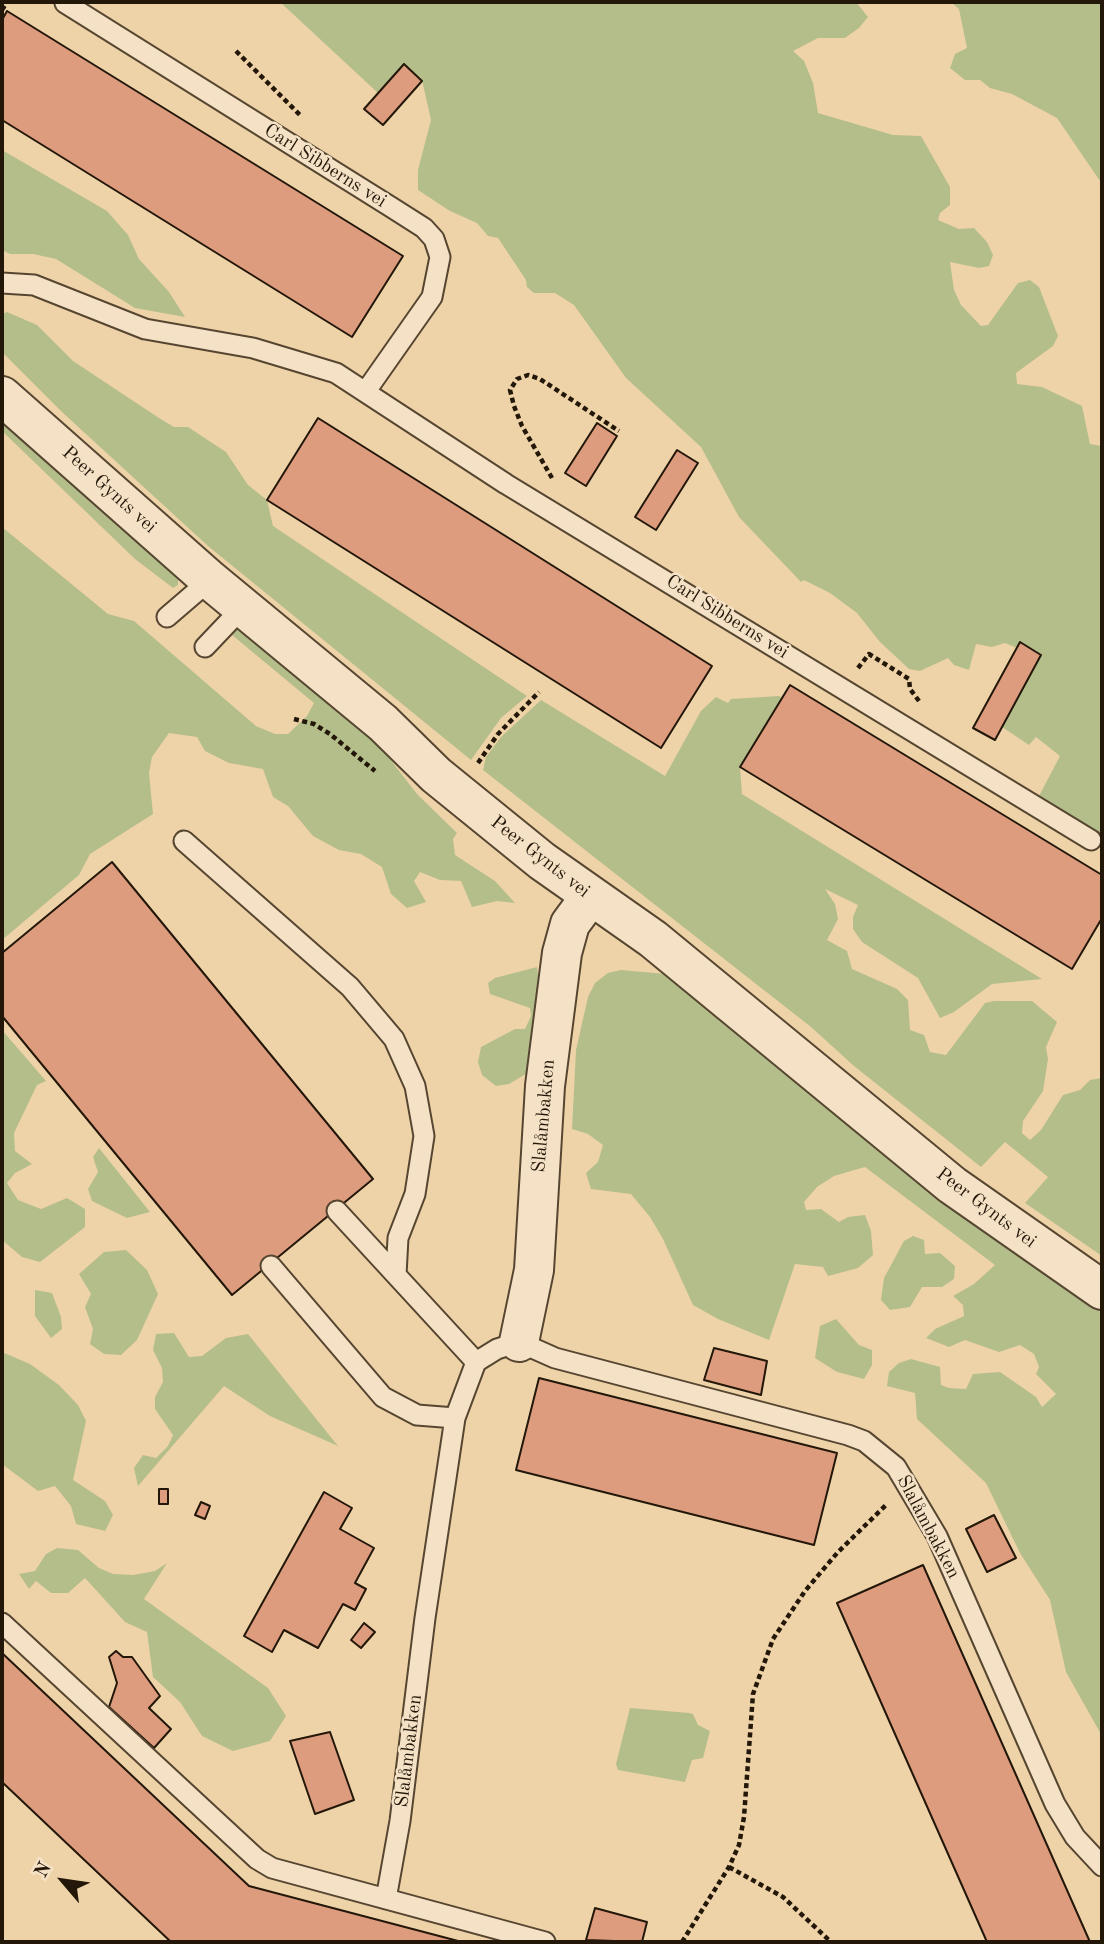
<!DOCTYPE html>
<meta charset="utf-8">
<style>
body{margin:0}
#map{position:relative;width:1104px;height:1944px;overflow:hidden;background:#efd3a8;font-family:"Old Standard TT",serif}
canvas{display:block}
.frame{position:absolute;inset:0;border:4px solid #231709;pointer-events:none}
.north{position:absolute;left:28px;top:1846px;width:70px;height:70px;-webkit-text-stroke:5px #f5e2c6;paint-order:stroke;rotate:299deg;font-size:19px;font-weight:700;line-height:28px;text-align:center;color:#231709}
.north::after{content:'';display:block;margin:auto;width:24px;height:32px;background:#231709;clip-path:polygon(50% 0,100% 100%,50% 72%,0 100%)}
</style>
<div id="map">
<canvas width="1104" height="1944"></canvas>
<div class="frame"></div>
<div class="north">N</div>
</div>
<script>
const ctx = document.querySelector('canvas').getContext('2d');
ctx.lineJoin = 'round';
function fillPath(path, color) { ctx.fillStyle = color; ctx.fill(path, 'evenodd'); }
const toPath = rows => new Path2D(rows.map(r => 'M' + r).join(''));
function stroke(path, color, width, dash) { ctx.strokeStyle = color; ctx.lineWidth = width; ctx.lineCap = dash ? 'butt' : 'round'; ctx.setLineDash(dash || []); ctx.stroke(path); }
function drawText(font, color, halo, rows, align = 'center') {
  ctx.font = font + ' "Old Standard TT",serif'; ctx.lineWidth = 5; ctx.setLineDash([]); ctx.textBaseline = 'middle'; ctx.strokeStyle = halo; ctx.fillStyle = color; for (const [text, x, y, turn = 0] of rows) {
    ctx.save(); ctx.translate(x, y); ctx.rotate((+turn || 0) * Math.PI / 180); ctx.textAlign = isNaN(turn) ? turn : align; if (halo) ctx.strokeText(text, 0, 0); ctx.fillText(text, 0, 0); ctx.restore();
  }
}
const green = toPath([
 [280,2,856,2,868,17,859,28,845,38,818,38,793,51,804,61,813,83,818,113,893,135,921,136,950,187,950,205,940,213,938,220,959,229,974,228,987,242,993,255,989,266,979,268,950,262,954,290,961,305,981,326,988,325,1018,283,1030,280,1039,287,1058,336,1053,346,1016,373,1017,384,1042,387,1082,406,1090,444,1102,446,1102,839,1039,796,1060,756,1036,737,1029,745,1002,727,1041,654,1020,643,1017,648,1005,643,992,647,976,644,969,670,954,665,948,658,920,671,909,669,880,642,857,613,830,593,804,580,801,582,739,517,701,447,626,378,574,305,555,293,534,293,527,287,526,280,498,238,488,236,477,223,450,211,418,190,418,170,431,120,422,80,404,65,378,93],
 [951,2,1102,2,1102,184,1057,118,1012,94,990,88,980,80,965,80,950,68,955,54,967,48,959,9],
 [2,150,107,211,128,235,139,259,169,292,185,317,135,308,56,259,33,254,10,254,2,250],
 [7,312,37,325,73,361,159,418,174,427,188,427,226,452,248,485,267,500,273,526,527,696,501,718,471,760,208,546,62,412,2,352,2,314],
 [2,421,178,577,178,585,173,588,135,559,2,431],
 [2,527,108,614,134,621,256,726,275,734,288,734,307,716,314,703,232,635,234,630,238,630,372,736,417,794,457,833,453,839,455,855,495,881,515,903,497,901,472,907,461,881,440,880,420,872,414,881,426,902,407,908,391,894,382,867,361,854,339,850,313,836,288,806,273,797,263,769,229,763,205,751,197,737,169,733,152,757,149,773,153,814,90,854,79,875,2,940],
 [779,696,782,698,740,767,742,794,1042,979,992,984,954,1012,940,1018,918,978,862,942,853,929,853,917,858,905,825,889,835,904,838,919,827,940,847,951,852,969,897,989,908,1000,910,1030,924,1035,930,1052,946,1055,985,1003,994,1001,1032,1001,1057,1022,1046,1047,1048,1059,1043,1091,1023,1121,1022,1133,1030,1140,1041,1130,1063,1095,1080,1090,1090,1080,1102,1078,1102,1256,1025,1203,1048,1177,1005,1142,981,1167,854,1066,811,1027,483,770,486,757,501,737,541,700,665,776,701,711,716,697,728,703,731,699],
 [537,967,539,984,529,1072,509,1084,496,1086,482,1075,478,1062,481,1047,515,1029,525,1029,531,1016,530,1008,490,994,488,983,495,978],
 [621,970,666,974,981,1229,1102,1313,1102,1736,1066,1672,1050,1600,1020,1553,986,1483,917,1419,915,1393,887,1386,889,1372,899,1363,911,1359,940,1367,941,1385,949,1388,966,1389,973,1374,1000,1372,1036,1397,1042,1407,1056,1394,1036,1374,1039,1367,1034,1354,1020,1345,999,1352,965,1340,949,1347,926,1338,935,1329,964,1316,963,1305,953,1296,974,1284,995,1265,865,1167,834,1176,817,1187,804,1202,806,1210,821,1209,839,1222,848,1217,865,1215,871,1231,873,1255,858,1268,828,1276,823,1267,795,1264,769,1340,718,1319,693,1305,663,1239,650,1217,631,1194,591,1189,586,1173,598,1162,603,1145,588,1134,572,1129,576,1050,588,997,595,983,608,973],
 [2,1030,46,1081,37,1085,14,1133,15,1151,32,1164,15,1173,7,1183,18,1200,41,1209,67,1198,85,1209,85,1227,40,1262,22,1257,2,1240],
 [99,1148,150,1212,127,1218,92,1201,88,1189,98,1172,93,1157],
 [913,1236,924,1240,925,1254,940,1253,955,1266,954,1279,942,1287,922,1287,910,1307,890,1310,881,1300,884,1278,904,1241],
 [126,1250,147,1270,158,1294,137,1340,121,1355,104,1354,90,1344,93,1329,85,1307,91,1294,79,1274,104,1252],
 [35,1290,52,1293,61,1317,62,1329,51,1338,35,1316],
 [836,1319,859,1345,872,1350,872,1365,864,1379,837,1372,815,1358,820,1326],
 [174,1333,189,1357,202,1356,226,1338,248,1334,338,1446,270,1416,224,1386,138,1486,134,1468,143,1455,156,1458,168,1446,173,1435,155,1409,155,1397,163,1382,162,1368,153,1350,156,1334],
 [2,1352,30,1364,59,1385,78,1405,86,1421,73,1480,105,1501,113,1515,105,1531,76,1524,71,1506,55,1486,38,1491,2,1464],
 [57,1548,78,1550,99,1568,113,1574,133,1575,155,1571,167,1563,144,1599,268,1688,286,1716,270,1741,233,1751,202,1736,180,1702,153,1677,147,1632,125,1622,85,1578,68,1593,51,1593,36,1581,29,1589,19,1574,35,1571,46,1554],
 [630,1708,689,1713,693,1714,698,1725,710,1731,703,1758,692,1760,685,1782,618,1770,616,1764]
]);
const building = toPath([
 [7,11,403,256,352,337,2,120,2,20,7,11],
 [404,64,422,81,383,125,364,109,404,64],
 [318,418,712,666,661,748,267,500,318,418],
 [597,423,617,436,586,486,565,473,597,423],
 [677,450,698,463,656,530,635,517,677,450],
 [1020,642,1041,655,995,740,973,728,1020,642],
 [790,685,1102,875,1102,918,1072,969,740,767,790,685],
 [112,862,373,1179,232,1295,2,1016,2,953,112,862],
 [714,1348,767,1361,761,1395,704,1380,714,1348],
 [539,1378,837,1453,814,1545,516,1470,539,1378],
 [159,1489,168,1489,168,1504,159,1504,159,1489],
 [324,1492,352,1508,340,1529,374,1548,355,1583,366,1589,355,1610,343,1604,318,1648,284,1630,272,1652,244,1636,324,1492],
 [201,1502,210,1506,205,1519,195,1515,201,1502],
 [994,1515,1016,1558,987,1572,966,1529,994,1515],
 [923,1565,1090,1942,987,1942,837,1603,923,1565],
 [364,1623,375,1632,361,1648,351,1640,364,1623],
 [116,1651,123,1657,132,1657,160,1696,149,1708,171,1729,154,1748,109,1707,117,1683,109,1657,116,1651],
 [2,1653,249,1886,462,1942,171,1942,2,1782,2,1653],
 [330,1732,354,1800,315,1814,290,1741,330,1732],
 [595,1908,647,1922,642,1942,586,1940,595,1908]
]);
const path = toPath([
 [2,10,7,2],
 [236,51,301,116],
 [552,478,522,426,514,406,510,390,517,379,528,375,540,379,619,431],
 [858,668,869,654,909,679,910,689,919,701],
 [294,719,314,724,330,734,375,771],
 [478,763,498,734,539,692],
 [729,1867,783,1897,831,1942],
 [682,1942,729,1867,739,1845,744,1817,753,1694,773,1639,805,1591,838,1552,887,1504]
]);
const service = toPath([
 [65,3,391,207,424,228,434,239,440,257,432,297,366,391],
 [2,283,34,285,145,329,253,348,336,373,506,484,1091,840],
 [167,617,210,580],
 [205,647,243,607],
 [184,841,350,987,394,1039,415,1086,424,1136,415,1194,398,1238,396,1275],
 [337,1211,476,1362],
 [271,1266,383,1397,417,1415,455,1418],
 [2,1623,257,1859,272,1868,545,1942],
 [386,1899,400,1821,425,1618,455,1418,476,1362,497,1349,519,1342,555,1358,848,1435,864,1441,896,1467,937,1536,1055,1804,1075,1837,1102,1866]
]);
const minor = toPath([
 [519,1342,534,1270,545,1086,562,953,570,924,590,897]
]);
const tertiary = toPath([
 [2,396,210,580,383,723,436,775,542,861,653,939,952,1185,1102,1290]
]);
const streetNames = [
 ["Carl Sibberns vei",325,166,32],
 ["Peer Gynts vei",109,490,42],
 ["Carl Sibberns vei",727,617,32],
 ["Peer Gynts vei",540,857,38],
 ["Slalåmbakken",544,1116,-85],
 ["Peer Gynts vei",986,1208,37],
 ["Slalåmbakken",928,1527,62],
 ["Slalåmbakken",409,1751,-83]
];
fillPath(green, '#b4be8b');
fillPath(building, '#dc9c7d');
stroke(building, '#231709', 2);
stroke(service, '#564631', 23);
stroke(minor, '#564631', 42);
stroke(tertiary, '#564631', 42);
stroke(path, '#231709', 4.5, [5, 3.5]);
stroke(service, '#f5e2c6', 19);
stroke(minor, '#f5e2c6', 38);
stroke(tertiary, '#f5e2c6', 38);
drawText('19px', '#231709', '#f5e2c6', streetNames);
</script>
